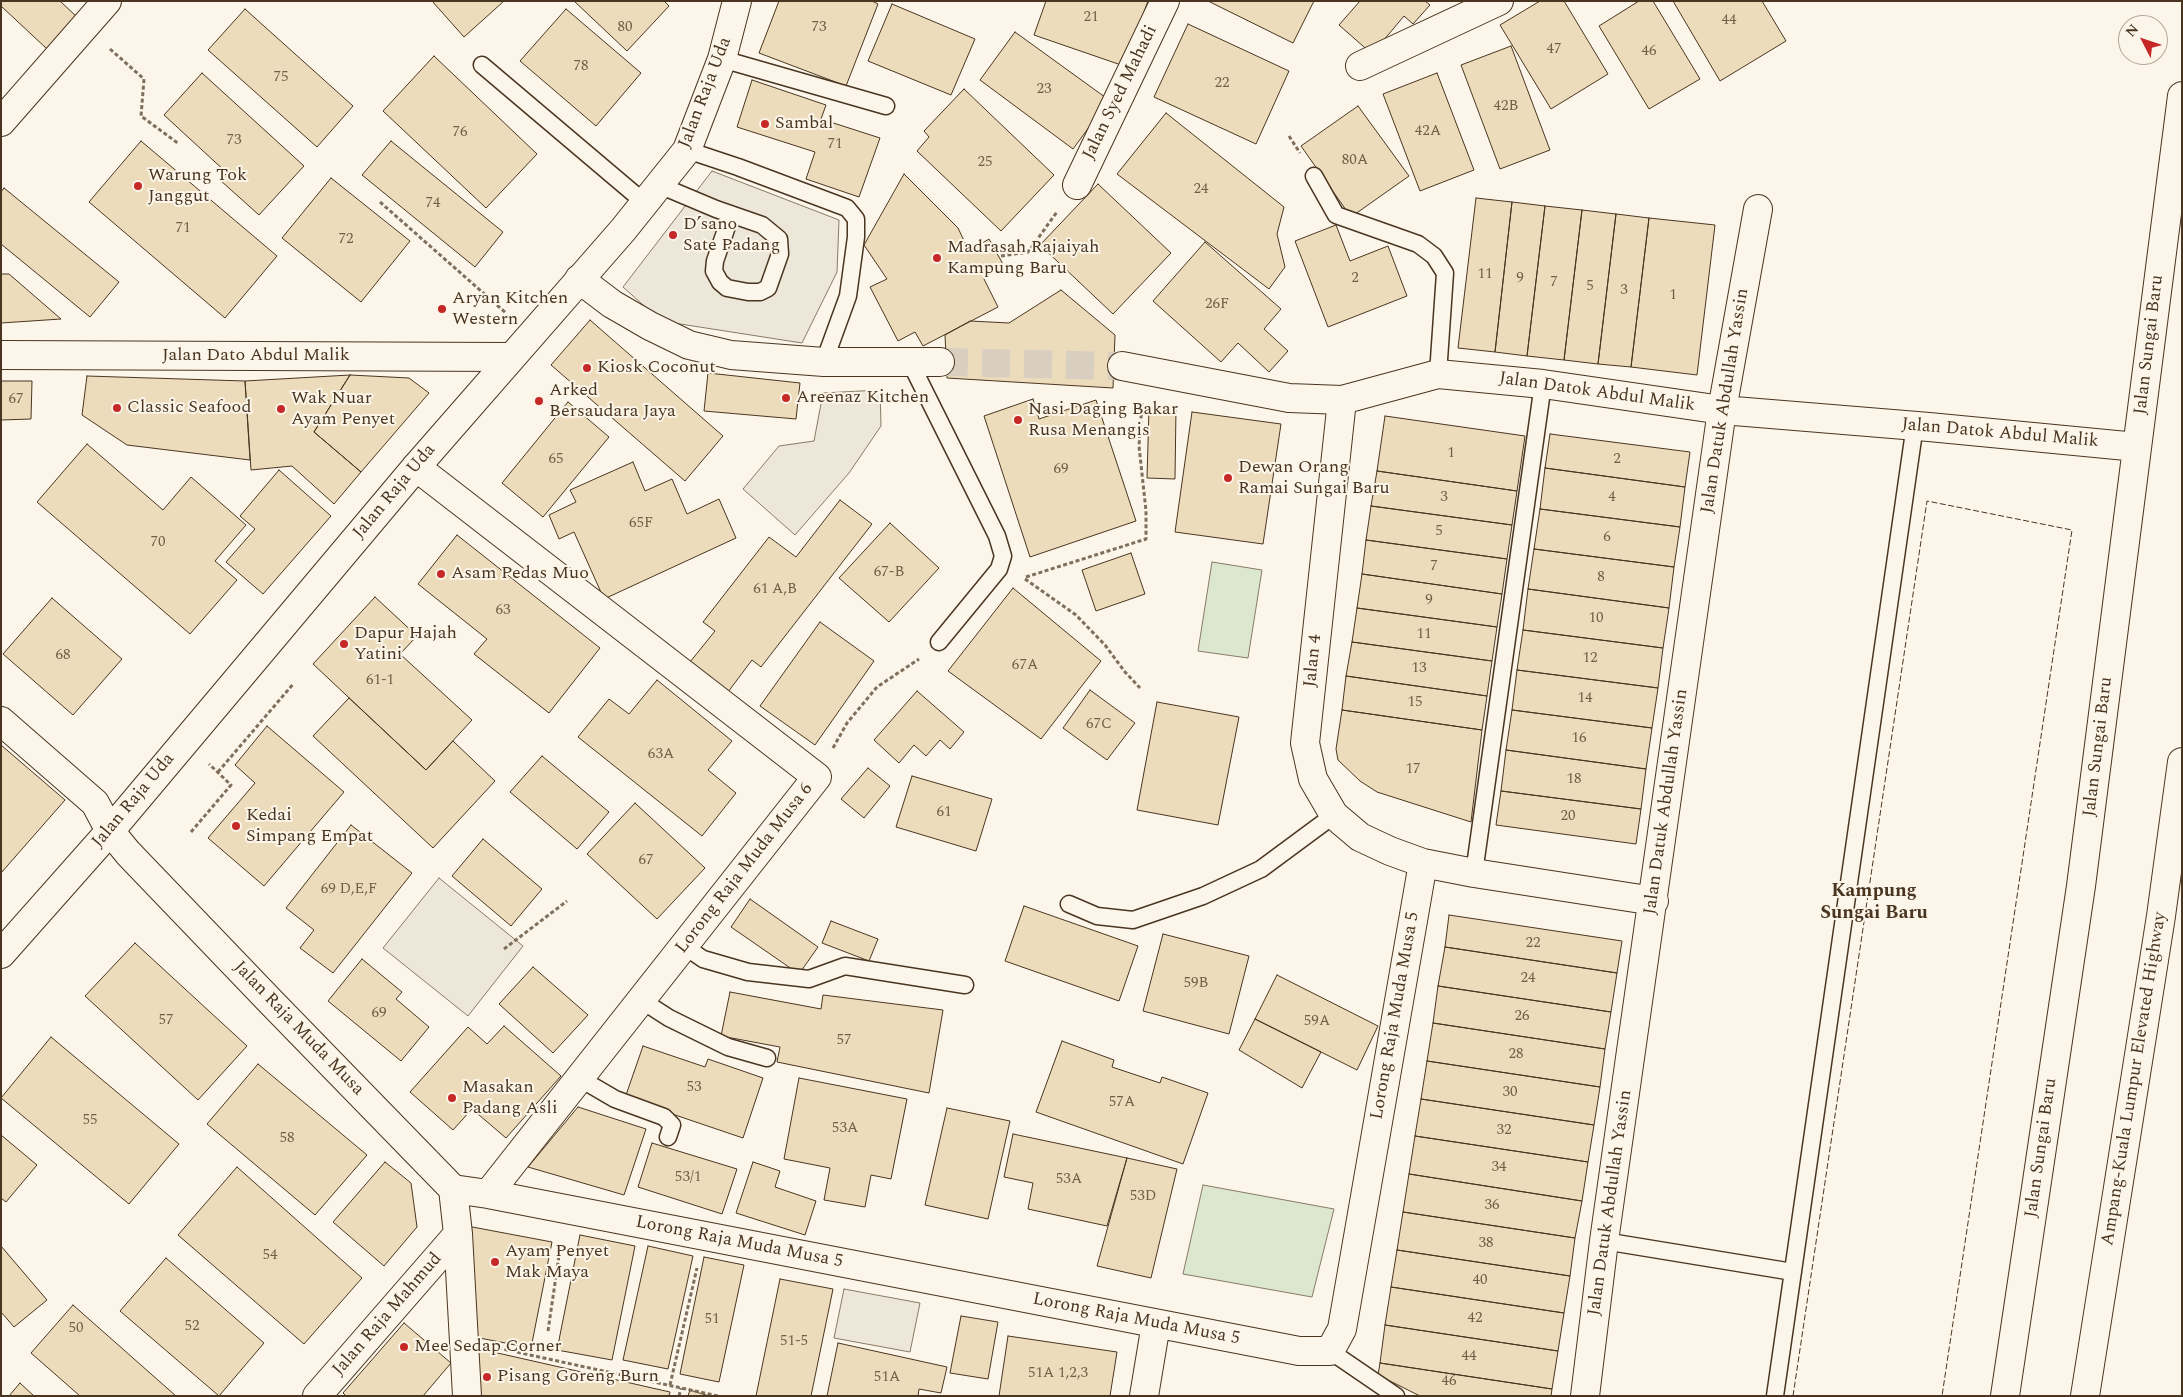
<!DOCTYPE html>
<meta charset="utf-8">
<style>
body{margin:0}
#map{position:relative;width:2183px;height:1397px;overflow:hidden;background:#fbf6e9;font-family:Spectral,serif}
canvas{display:block}
.frame{position:absolute;inset:0;border:2px solid #4a3520;pointer-events:none}
.north{position:absolute;left:2118px;top:15px;width:50px;height:50px;box-sizing:border-box;background:#fbf6e9;border:1px solid #b4a999;border-radius:50%;rotate:311deg;font-size:14px;font-weight:700;line-height:20px;text-align:center;color:#4a3520}
.north::after{content:'';display:block;margin:auto;width:18px;height:22px;background:#c62828;clip-path:polygon(50% 0,100% 100%,50% 72%,0 100%)}
</style>
<div id="map">
<canvas width="2183" height="1397"></canvas>
<div class="frame"></div>
<div class="north">N</div>
</div>
<script>
const ctx = document.querySelector('canvas').getContext('2d');
ctx.lineJoin = 'round';
function fillPath(path, color) { ctx.fillStyle = color; ctx.fill(path, 'evenodd'); }
const toPath = rows => new Path2D(rows.map(r => 'M' + r).join(''));
function stroke(path, color, width, dash) { ctx.strokeStyle = color; ctx.lineWidth = width; ctx.lineCap = dash ? 'butt' : 'round'; ctx.setLineDash(dash || []); ctx.stroke(path); }
function drawText(font, color, halo, rows, align = 'center') {
  ctx.font = font + ' Spectral,serif'; ctx.lineWidth = 4; ctx.setLineDash([]); ctx.textBaseline = 'middle'; ctx.strokeStyle = halo; ctx.fillStyle = color; for (const [text, x, y, turn = 0] of rows) {
    ctx.save(); ctx.translate(x, y); ctx.rotate((+turn || 0) * Math.PI / 180); ctx.textAlign = isNaN(turn) ? turn : align; if (halo) ctx.strokeText(text, 0, 0); ctx.fillText(text, 0, 0); ctx.restore();
  }
}
const green = toPath([
 [1212,562,1262,570,1248,658,1198,651,1212,562],
 [1203,1185,1334,1209,1312,1297,1183,1274,1203,1185]
]);
const parking = toPath([
 [712,171,839,220,837,272,802,343,661,321,623,287,712,171],
 [880,390,881,426,849,473,795,535,743,489,779,446,814,441,823,393,880,390],
 [439,878,523,946,468,1016,383,948,439,878],
 [844,1289,920,1303,910,1352,834,1338,844,1289]
]);
const building = toPath([
 [1,1,60,1,77,17,47,49,1,6,1,1],
 [432,1,504,1,464,37,432,1],
 [574,1,664,1,669,6,627,51,574,1],
 [779,1,872,1,878,4,846,86,759,53,779,1],
 [1046,1,1148,1,1124,66,1034,35,1046,1],
 [1208,1,1314,1,1293,43,1208,1],
 [1360,1,1425,1,1430,5,1413,24,1404,16,1372,54,1339,25,1360,1],
 [1540,1,1564,1,1608,74,1551,109,1500,25,1540,1],
 [1639,1,1653,1,1700,79,1649,109,1599,26,1639,1],
 [1673,1,1762,1,1786,41,1720,81,1673,1],
 [892,4,975,39,951,95,868,61,892,4],
 [245,9,353,106,317,147,208,50,245,9],
 [566,9,641,73,596,126,520,61,566,9],
 [1188,24,1289,71,1256,144,1154,97,1188,24],
 [1015,32,1109,100,1073,149,980,80,1015,32],
 [1511,46,1550,150,1500,169,1461,65,1511,46],
 [434,56,537,154,486,208,383,111,434,56],
 [202,73,304,166,259,215,220,180,227,173,164,115,202,73],
 [1437,73,1474,170,1420,191,1383,94,1437,73],
 [752,80,826,105,821,119,880,138,859,197,806,179,815,152,737,127,752,80],
 [964,89,1054,175,1001,231,917,151,929,137,924,131,964,89],
 [1358,106,1409,176,1351,217,1301,146,1358,106],
 [1166,113,1284,207,1277,234,1285,267,1269,289,1117,174,1166,113],
 [141,141,277,256,225,318,89,202,141,141],
 [391,141,503,232,475,267,362,175,391,141],
 [904,174,958,228,969,251,989,239,1004,266,983,277,998,307,923,346,915,332,898,341,870,287,887,279,864,245,904,174],
 [331,178,410,241,361,302,282,238,331,178],
 [1098,184,1171,253,1113,314,1040,245,1098,184],
 [4,188,119,282,90,317,1,244,1,192,4,188],
 [1476,198,1512,202,1495,352,1458,348,1476,198],
 [1512,202,1545,206,1527,356,1495,352,1512,202],
 [1545,206,1582,210,1564,360,1527,356,1545,206],
 [1582,210,1616,214,1598,364,1564,360,1582,210],
 [1616,214,1649,218,1631,367,1598,364,1616,214],
 [1649,218,1715,225,1697,375,1631,367,1649,218],
 [1336,225,1350,261,1388,246,1407,296,1328,327,1295,241,1336,225],
 [1205,242,1281,309,1264,329,1288,351,1269,372,1238,343,1221,362,1153,301,1205,242],
 [1,274,9,274,61,319,1,323,1,274],
 [1061,290,1115,335,1113,388,947,378,945,335,970,321,1009,323,1061,290],
 [590,320,723,436,685,481,551,365,590,320],
 [708,373,800,383,796,419,704,411,708,373],
 [350,375,409,378,429,393,361,472,314,432,350,375],
 [350,375,314,432,361,472,334,504,292,466,251,470,245,381,350,375],
 [87,376,245,381,250,460,127,445,82,415,87,376],
 [1,381,32,381,31,419,1,420,1,381],
 [1033,399,1039,419,1096,400,1136,521,1030,557,984,416,1033,399],
 [568,402,609,437,543,517,502,483,568,402],
 [1149,408,1176,408,1175,479,1147,478,1149,408],
 [1192,412,1281,424,1263,544,1175,532,1192,412],
 [1385,416,1525,436,1517,491,1377,471,1385,416],
 [1550,434,1690,452,1685,487,1545,468,1550,434],
 [87,444,163,510,191,477,246,525,215,561,237,580,190,634,37,502,87,444],
 [633,462,645,491,672,479,687,514,719,499,736,538,604,599,574,532,559,539,549,515,576,502,570,490,633,462],
 [1545,468,1685,487,1680,527,1540,509,1545,468],
 [279,470,331,516,263,594,226,562,255,529,240,516,279,470],
 [1377,471,1517,491,1512,525,1371,506,1377,471],
 [840,500,872,524,761,667,752,660,728,692,690,662,715,631,703,622,769,537,796,557,840,500],
 [1371,506,1512,525,1507,559,1366,540,1371,506],
 [1540,509,1680,527,1674,567,1534,549,1540,509],
 [890,523,939,568,889,622,839,578,890,523],
 [457,535,600,648,549,713,474,654,487,639,418,584,457,535],
 [1366,540,1507,559,1502,594,1362,574,1366,540],
 [1534,549,1674,567,1669,608,1528,589,1534,549],
 [1131,553,1145,594,1096,611,1082,570,1131,553],
 [1362,574,1502,594,1497,627,1357,608,1362,574],
 [1013,588,1101,661,1041,739,948,671,1013,588],
 [1528,589,1669,608,1663,648,1523,630,1528,589],
 [375,597,417,636,400,654,472,720,426,770,313,664,375,597],
 [52,598,122,659,73,715,3,654,52,598],
 [1357,608,1497,627,1492,661,1352,642,1357,608],
 [820,622,874,661,815,745,760,706,820,622],
 [1523,630,1663,648,1658,688,1517,670,1523,630],
 [1352,642,1492,661,1487,696,1346,676,1352,642],
 [1517,670,1658,688,1652,728,1512,710,1517,670],
 [1346,676,1487,696,1482,730,1342,710,1346,676],
 [657,680,732,741,708,770,736,793,702,836,578,737,609,699,629,714,657,680],
 [1090,690,1135,723,1107,760,1063,728,1090,690],
 [917,691,964,732,950,749,940,740,926,756,914,745,899,763,874,740,917,691],
 [349,698,426,770,453,741,495,781,433,848,313,736,349,698],
 [1157,702,1239,717,1218,825,1137,810,1157,702],
 [1342,710,1482,730,1471,822,1377,792,1360,781,1338,760,1336,749,1342,710],
 [1512,710,1652,728,1646,769,1506,750,1512,710],
 [267,726,344,792,264,886,208,838,255,783,235,765,267,726],
 [1,745,65,800,1,873,1,745],
 [1506,750,1646,769,1641,809,1501,791,1506,750],
 [542,756,609,812,577,849,510,792,542,756],
 [868,768,890,786,864,818,841,799,868,768],
 [912,776,992,799,976,851,896,827,912,776],
 [1501,791,1641,809,1636,844,1496,825,1501,791],
 [635,803,705,868,657,919,587,854,635,803],
 [351,825,412,873,333,973,300,948,314,930,286,908,351,825],
 [483,839,542,889,511,926,452,876,483,839],
 [750,899,818,947,799,974,731,927,750,899],
 [1024,906,1138,946,1119,1001,1005,961,1024,906],
 [1449,915,1622,941,1617,973,1445,947,1449,915],
 [831,921,878,939,869,961,822,943,831,921],
 [1163,934,1249,956,1229,1034,1143,1011,1163,934],
 [135,943,247,1046,198,1100,85,996,135,943],
 [1445,947,1617,973,1611,1012,1438,986,1445,947],
 [362,959,402,992,396,999,429,1027,401,1061,328,1001,362,959],
 [533,967,588,1015,553,1053,499,1004,533,967],
 [1277,975,1378,1026,1357,1070,1255,1019,1277,975],
 [1438,986,1611,1012,1605,1049,1433,1023,1438,986],
 [730,992,821,1009,823,995,943,1010,929,1093,777,1062,780,1047,721,1036,730,992],
 [1255,1019,1321,1052,1302,1088,1239,1050,1255,1019],
 [1433,1023,1605,1049,1600,1087,1427,1061,1433,1023],
 [504,1026,561,1076,506,1138,472,1109,453,1130,410,1092,468,1027,487,1044,504,1026],
 [51,1037,179,1144,129,1204,1,1098,51,1037],
 [1062,1041,1114,1060,1112,1067,1160,1083,1162,1077,1208,1093,1183,1164,1036,1112,1062,1041],
 [643,1046,705,1067,708,1059,763,1078,743,1138,625,1098,643,1046],
 [1427,1061,1600,1087,1594,1125,1421,1099,1427,1061],
 [258,1064,367,1155,315,1215,207,1124,258,1064],
 [799,1078,907,1099,891,1179,871,1175,865,1207,824,1200,830,1168,784,1159,799,1078],
 [1421,1099,1594,1125,1588,1162,1415,1136,1421,1099],
 [578,1107,646,1129,624,1195,528,1167,578,1107],
 [947,1108,1010,1121,988,1219,925,1205,947,1108],
 [1013,1134,1127,1158,1107,1226,1028,1209,1033,1183,1004,1177,1013,1134],
 [1,1135,37,1165,6,1202,1,1198,1,1135],
 [1415,1136,1588,1162,1582,1201,1409,1174,1415,1136],
 [652,1143,737,1169,722,1214,638,1187,652,1143],
 [1127,1158,1177,1169,1151,1278,1097,1266,1127,1158],
 [385,1162,411,1183,417,1227,384,1266,333,1222,385,1162],
 [753,1162,780,1171,775,1187,816,1201,805,1235,736,1213,753,1162],
 [237,1167,362,1278,304,1344,178,1235,237,1167],
 [1409,1174,1582,1201,1575,1238,1403,1212,1409,1174],
 [1403,1212,1575,1238,1570,1276,1397,1250,1403,1212],
 [467,1226,552,1242,531,1348,469,1336,467,1226],
 [580,1235,635,1246,612,1360,557,1350,580,1235],
 [1,1246,47,1300,14,1327,1,1312,1,1246],
 [648,1246,693,1256,668,1369,623,1360,648,1246],
 [1397,1250,1570,1276,1564,1313,1391,1287,1397,1250],
 [704,1257,744,1265,719,1382,680,1374,704,1257],
 [166,1258,264,1343,219,1396,120,1311,166,1258],
 [780,1279,833,1289,811,1396,756,1396,780,1279],
 [1391,1287,1564,1313,1558,1351,1385,1325,1391,1287],
 [73,1305,176,1396,80,1396,31,1353,73,1305],
 [961,1316,998,1322,988,1379,950,1373,961,1316],
 [404,1323,451,1363,423,1396,346,1396,343,1393,404,1323],
 [1385,1325,1558,1351,1552,1389,1380,1363,1385,1325],
 [1008,1336,1117,1352,1110,1396,999,1396,1008,1336],
 [838,1343,947,1367,941,1393,919,1389,918,1396,827,1396,838,1343],
 [471,1347,670,1392,669,1396,474,1396,471,1347],
 [1380,1363,1552,1389,1551,1396,1420,1396,1378,1375,1380,1363],
 [20,1383,34,1396,9,1396,20,1383],
 [690,1390,709,1396,688,1396,690,1390]
]);
const streetTunnel = toPath([
 [940,362,1122,366]
]);
const path = toPath([
 [110,49,144,79,141,116,179,144],
 [1289,136,1300,153],
 [380,202,506,313],
 [1001,256,1028,252,1057,212],
 [1026,577,1146,539,1146,511,1139,446,1142,403],
 [1025,579,1076,615,1105,645,1125,672,1140,688],
 [833,748,847,723,877,687,919,659],
 [218,772,294,683],
 [191,832,231,785,209,764],
 [504,949,567,901],
 [548,1331,561,1242],
 [498,1348,718,1396],
 [670,1385,697,1268],
 [679,1396,681,1388]
]);
const lane = toPath([
 [722,59,886,106],
 [482,65,645,203],
 [687,150,738,167,847,208,856,219,856,237,848,296,824,362],
 [1314,176,1336,215,1418,244,1434,256,1445,273,1438,374],
 [659,185,716,209,762,225,779,239,780,254,768,288,760,292,748,292,727,288,720,282,714,271,715,261,731,215],
 [910,362,997,536,1003,556,999,569,939,642],
 [1474,873,1543,384],
 [1069,904,1097,916,1133,920,1203,896,1261,869,1334,815],
 [684,946,703,959,748,972,809,979,845,966,965,985],
 [641,1000,669,1018,728,1047,767,1058],
 [579,1078,615,1099,664,1117,672,1125,668,1137],
 [1604,1241,1793,1272],
 [1330,1351,1396,1396],
 [1775,1396,1915,425]
]);
const street = toPath([
 [1360,66,1499,1],
 [1,122,107,1],
 [1077,185,1165,1],
 [579,279,612,304,650,326,689,345,731,355,824,362,940,362],
 [1,355,511,357],
 [1122,366,1289,398,1342,400,1438,374,1543,384,1722,410,1929,427,2137,447],
 [1342,400,1305,743,1313,779,1334,815,1360,837,1390,851,1423,863,1474,873,1654,901],
 [416,467,817,777,488,1194],
 [1,721,95,803,110,831,128,853,270,1001,453,1189,458,1234,467,1396],
 [453,1189,488,1194,1299,1351,1330,1351,1342,1329,1423,863],
 [317,1396,458,1234],
 [1144,1396,1156,1324],
 [1585,1396,1604,1241,1722,410,1758,209],
 [2005,1396,2081,886,2182,96]
]);
const secondary = toPath([
 [1,954,110,831,416,467,623,230,687,150,722,59,737,1]
]);
const highway = toPath([
 [2085,1396,2161,916,2182,762]
]);
const fence = toPath([
 [1793,1396,1927,501,2072,530,1942,1396]
]);
const markers = [
 [765,124,5,"#c62828"],
 [138,186,5,"#c62828"],
 [673,235,5,"#c62828"],
 [937,258,5,"#c62828"],
 [442,309,5,"#c62828"],
 [587,368,5,"#c62828"],
 [786,398,5,"#c62828"],
 [539,401,5,"#c62828"],
 [117,408,5,"#c62828"],
 [281,409,5,"#c62828"],
 [1018,420,5,"#c62828"],
 [1228,478,5,"#c62828"],
 [441,574,5,"#c62828"],
 [344,644,5,"#c62828"],
 [236,826,5,"#c62828"],
 [452,1098,5,"#c62828"],
 [495,1262,5,"#c62828"],
 [404,1347,5,"#c62828"],
 [487,1377,5,"#c62828"]
];
const numberNames = [
 ["21",1091,18],
 ["44",1729,21],
 ["80",625,28],
 ["73",819,28],
 ["47",1554,50],
 ["46",1649,52],
 ["78",581,67],
 ["75",281,78],
 ["22",1222,84],
 ["23",1044,90],
 ["42B",1506,107],
 ["42A",1428,132],
 ["76",460,133],
 ["73",234,141],
 ["71",835,145],
 ["80A",1355,161],
 ["25",985,163],
 ["24",1201,190],
 ["74",433,204],
 ["71",183,229],
 ["72",346,240],
 ["11",1485,275],
 ["2",1355,279],
 ["9",1520,279],
 ["7",1554,283],
 ["5",1590,287],
 ["3",1624,291],
 ["1",1673,296],
 ["26F",1217,305],
 ["67",16,400],
 ["1",1451,454],
 ["65",556,460],
 ["2",1617,460],
 ["69",1061,470],
 ["3",1444,498],
 ["4",1612,498],
 ["65F",641,524],
 ["5",1439,532],
 ["6",1607,538],
 ["70",158,543],
 ["7",1434,567],
 ["67-B",889,573],
 ["8",1601,578],
 ["61 A,B",775,590],
 ["9",1429,601],
 ["63",503,611],
 ["10",1596,619],
 ["11",1424,635],
 ["68",63,656],
 ["12",1590,659],
 ["67A",1025,666],
 ["13",1419,669],
 ["61-1",380,681],
 ["14",1585,699],
 ["15",1415,703],
 ["67C",1099,725],
 ["16",1579,739],
 ["63A",661,755],
 ["17",1413,770],
 ["18",1574,780],
 ["61",944,813],
 ["20",1568,817],
 ["67",646,861],
 ["69 D,E,F",349,890],
 ["22",1533,944],
 ["24",1528,979],
 ["59B",1196,984],
 ["69",379,1014],
 ["26",1522,1017],
 ["57",166,1021],
 ["59A",1317,1022],
 ["57",844,1041],
 ["28",1516,1055],
 ["53",694,1088],
 ["30",1510,1093],
 ["57A",1122,1103],
 ["55",90,1121],
 ["53A",845,1129],
 ["32",1504,1131],
 ["58",287,1139],
 ["34",1499,1168],
 ["53/1",688,1178],
 ["53A",1069,1180],
 ["53D",1143,1197],
 ["36",1492,1206],
 ["38",1486,1244],
 ["54",270,1256],
 ["40",1480,1281],
 ["42",1475,1319],
 ["51",712,1320],
 ["52",192,1327],
 ["50",76,1329],
 ["51-5",794,1342],
 ["44",1469,1357],
 ["51A 1,2,3",1058,1374],
 ["51A",887,1378],
 ["46",1449,1382]
];
const streetNames = [
 ["Jalan Raja Uda",706,93,-69],
 ["Jalan Syed Mahadi",1121,93,-64],
 ["Jalan Sungai Baru",2150,345,-83],
 ["Jalan Dato Abdul Malik",256,356],
 ["Jalan Datok Abdul Malik",1597,393,8],
 ["Jalan Datuk Abdullah Yassin",1726,401,-81],
 ["Jalan Datok Abdul Malik",2000,434,5],
 ["Jalan Raja Uda",395,492,-50],
 ["Jalan 4",1314,661,-84],
 ["Jalan Sungai Baru",2099,747,-83],
 ["Jalan Raja Uda",134,801,-50],
 ["Jalan Datuk Abdullah Yassin",1667,802,-82],
 ["Lorong Raja Muda Musa 6",745,869,-52],
 ["Lorong Raja Muda Musa 5",1396,1016,-80],
 ["Jalan Raja Muda Musa",298,1029,46],
 ["Ampang-Kuala Lumpur Elevated Highway",2135,1079,-81],
 ["Jalan Sungai Baru",2042,1148,-82],
 ["Jalan Datuk Abdullah Yassin",1611,1203,-82],
 ["Lorong Raja Muda Musa 5",739,1243,11],
 ["Jalan Raja Mahmud",388,1315,-49],
 ["Lorong Raja Muda Musa 5",1136,1320,11]
];
const poiNames = [
 ["Sambal",775,124],
 ["Warung Tok",148,176],
 ["Janggut",148,197],
 ["D’sano",683,225],
 ["Sate Padang",683,246],
 ["Madrasah Rajaiyah",947,248],
 ["Kampung Baru",947,269],
 ["Aryan Kitchen",452,299],
 ["Western",452,320],
 ["Kiosk Coconut",597,368],
 ["Arked",549,391],
 ["Bersaudara Jaya",549,412],
 ["Areenaz Kitchen",796,398],
 ["Wak Nuar",291,399],
 ["Ayam Penyet",291,420],
 ["Classic Seafood",127,408],
 ["Nasi Daging Bakar",1028,410],
 ["Rusa Menangis",1028,431],
 ["Dewan Orang",1238,468],
 ["Ramai Sungai Baru",1238,489],
 ["Asam Pedas Muo",451,574],
 ["Dapur Hajah",354,634],
 ["Yatini",354,655],
 ["Kedai",246,816],
 ["Simpang Empat",246,837],
 ["Masakan",462,1088],
 ["Padang Asli",462,1109],
 ["Ayam Penyet",505,1252],
 ["Mak Maya",505,1273],
 ["Mee Sedap Corner",414,1347],
 ["Pisang Goreng Burn",497,1377]
];
const neighbourhoodNames = [
 ["Kampung",1874,892],
 ["Sungai Baru",1874,914]
];
fillPath(green, '#dce7d0');
stroke(green, '#887966', 1);
fillPath(parking, '#ede7d9');
stroke(parking, '#887966', 1);
fillPath(building, '#ecdcbc');
stroke(building, '#4a3520', 1);
stroke(streetTunnel, '#d8cfc1', 28, [28, 14]);
stroke(lane, '#4a3520', 19);
stroke(street, '#4a3520', 30);
stroke(secondary, '#4a3520', 30);
stroke(highway, '#4a3520', 30);
stroke(path, '#7f6f5c', 3, [4, 2.5]);
stroke(lane, '#fbf6e9', 16);
stroke(street, '#fbf6e9', 28);
stroke(secondary, '#fbf6e9', 28);
stroke(highway, '#fbf6e9', 28);
stroke(fence, '#4a3520', 1, [6, 2.5]);
for (const [x, y, r, color] of markers) { const dot = new Path2D(); dot.arc(x, y, r, 0, 2 * Math.PI); ctx.fillStyle = color; ctx.fill(dot); stroke(dot, '#fbf6e9', 2); }
drawText('15px', '#725f47', null, numberNames);
drawText('18px', '#4a3520', '#fbf6e9', streetNames);
drawText('18px', '#4a3520', '#fbf6e9', poiNames, 'left');
drawText('bold 19px', '#4a3520', '#fbf6e9', neighbourhoodNames);
</script>
